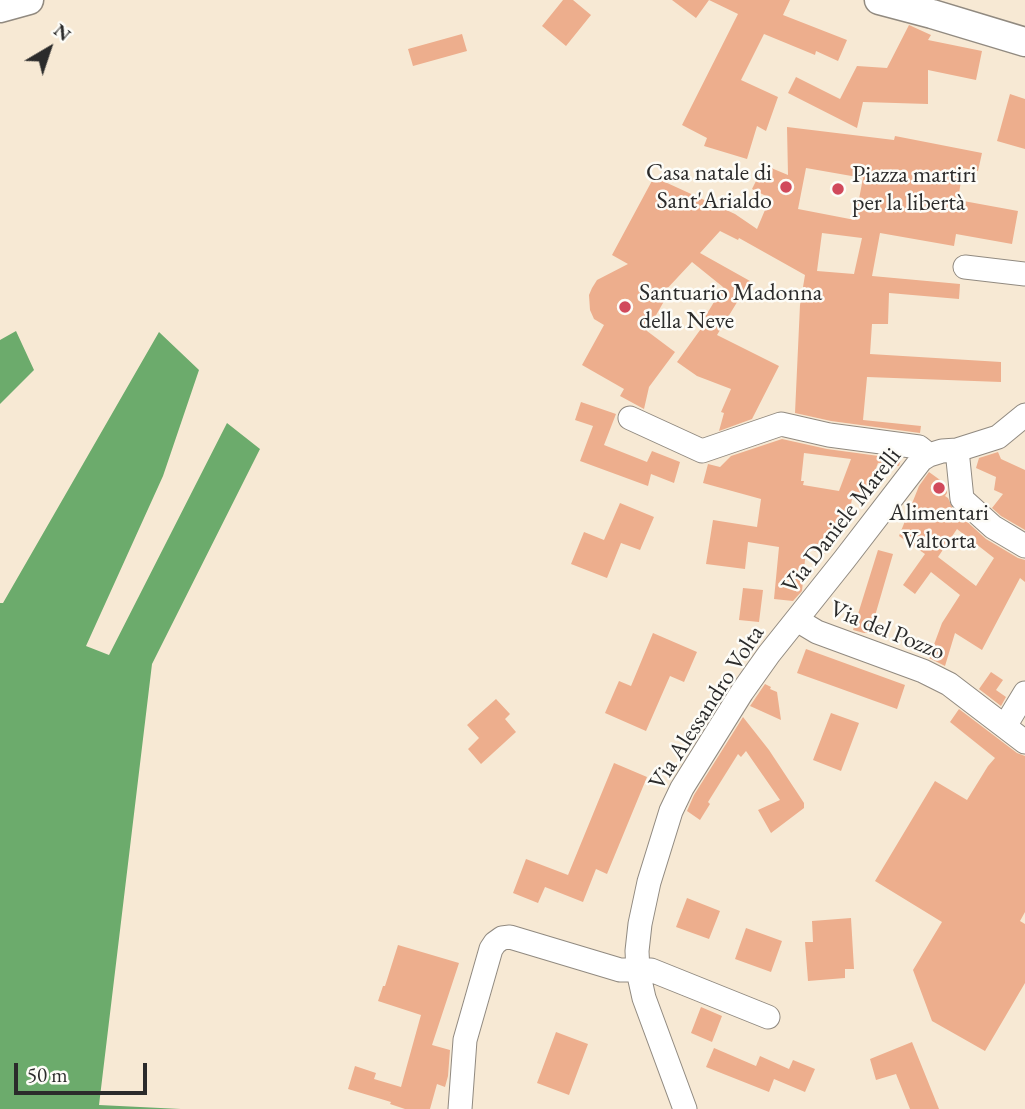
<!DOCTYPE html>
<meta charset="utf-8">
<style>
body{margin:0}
#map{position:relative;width:1025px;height:1109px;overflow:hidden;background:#f7e9d4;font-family:"EB Garamond",serif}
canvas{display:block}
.north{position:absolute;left:14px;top:14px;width:70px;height:70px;-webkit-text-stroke:5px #fdfcf7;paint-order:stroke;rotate:39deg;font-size:19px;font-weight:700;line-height:28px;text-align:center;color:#2b2b2b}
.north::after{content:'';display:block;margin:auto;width:24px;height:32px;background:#2b2b2b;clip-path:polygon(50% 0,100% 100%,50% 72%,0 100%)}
.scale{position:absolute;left:14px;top:1063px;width:133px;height:32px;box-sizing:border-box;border:4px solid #2b2b2b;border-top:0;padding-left:9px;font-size:21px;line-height:24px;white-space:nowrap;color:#2b2b2b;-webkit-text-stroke:5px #fdfcf7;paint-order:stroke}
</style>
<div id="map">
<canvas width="1025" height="1109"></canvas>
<div class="north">N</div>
<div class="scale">50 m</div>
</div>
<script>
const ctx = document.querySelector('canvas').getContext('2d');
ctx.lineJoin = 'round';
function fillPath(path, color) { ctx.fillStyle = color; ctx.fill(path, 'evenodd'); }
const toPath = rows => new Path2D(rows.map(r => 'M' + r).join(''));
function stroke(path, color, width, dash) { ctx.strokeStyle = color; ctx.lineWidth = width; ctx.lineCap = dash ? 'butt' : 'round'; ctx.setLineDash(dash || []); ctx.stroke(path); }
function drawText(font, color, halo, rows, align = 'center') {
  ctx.font = font + ' "EB Garamond",serif'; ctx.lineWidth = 5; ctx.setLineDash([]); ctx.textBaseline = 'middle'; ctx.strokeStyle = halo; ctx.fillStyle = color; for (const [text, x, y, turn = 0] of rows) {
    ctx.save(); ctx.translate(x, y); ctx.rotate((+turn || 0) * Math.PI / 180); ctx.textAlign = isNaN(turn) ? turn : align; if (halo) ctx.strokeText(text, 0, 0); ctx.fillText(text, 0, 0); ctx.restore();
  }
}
const forest = toPath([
 [16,331,34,370,0,404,0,340],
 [159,332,199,370,163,476,86,646,109,655,227,423,260,449,152,664,99,1105,181,1109,0,1109,0,603,3,603]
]);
const building = toPath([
 [563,0,573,0,591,15,566,46,542,26],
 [672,0,790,0,783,15,847,40,838,61,816,51,815,55,764,34,741,80,778,97,766,131,757,126,747,159,704,146,707,138,682,125,738,14,709,0,696,18],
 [909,25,931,35,928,40,982,51,976,80,928,70,928,104,863,102,857,128,788,93,796,77,840,99,857,66,887,68],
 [462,34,467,51,413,66,408,49],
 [1010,94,1025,99,1025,149,997,141],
 [787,127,894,140,895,136,982,153,978,171,963,168,958,200,1018,211,1012,244,956,234,954,246,880,233,872,276,960,284,959,299,889,293,888,324,872,324,870,354,1001,362,1001,382,867,377,863,420,921,426,920,433,831,421,795,413,800,305,805,275,739,238,738,240,720,231,700,253,750,281,717,335,779,366,752,419,719,431,724,413,721,412,731,389,697,376,677,362,708,319,705,317,723,287,692,262,663,293,667,296,647,331,675,352,649,387,644,409,620,396,624,389,582,365,604,325,594,319,590,310,589,295,592,288,597,280,628,264,612,255,654,177,735,214,757,229,770,198,752,189,764,165,788,175],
 [806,168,863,178,855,220,798,209],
 [822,233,862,238,854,274,817,271],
 [581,402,616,414,604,445,647,462,652,451,680,462,674,483,651,474,648,486,580,461,593,426,575,420],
 [782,439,827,449,901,459,899,466,878,463,865,498,853,493,847,527,834,525,825,554,806,549,802,591,793,601,774,599,779,547,748,542,745,569,706,564,713,520,757,527,761,499,703,483,708,464,720,467,731,456],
 [804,453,851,459,839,491,803,485,804,481,801,481],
 [998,452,1001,459,1025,470,1025,530,1001,516,992,508,1003,494,994,490,996,477,976,468,979,458],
 [929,472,947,485,947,493,945,496,948,498,953,509,986,539,1018,558,1025,560,1025,582,1020,578,982,650,955,633,945,666,929,658,942,623,960,595,931,572,915,594,903,585,925,554,899,536,919,486],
 [957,529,994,558,976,586,938,557],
 [620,503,654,517,640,550,621,543,607,578,571,564,584,532,604,540],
 [878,550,893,554,870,633,864,633,853,630],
 [743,588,763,590,759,622,739,620],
 [653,633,697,652,684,682,670,676,646,731,605,713,619,681,631,686],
 [806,649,905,685,897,709,797,673],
 [991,672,1003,680,996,690,1006,697,1001,706,979,689],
 [765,684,771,687,770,689,777,692,781,720,750,706],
 [496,699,510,714,505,719,516,732,481,764,468,749,479,738,467,725],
 [959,709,1017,753,1025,756,1025,912,1020,921,1025,924,1025,983,985,1051,932,1021,913,970,942,922,875,881,935,781,967,800,988,766,995,758,950,722],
 [831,713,859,723,841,771,813,760],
 [743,717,769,750,804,803,804,808,771,833,758,810,780,800,746,751,741,757,738,754,708,802,710,804,700,820,687,811,694,795],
 [614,763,647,777,607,874,596,869,583,902,545,887,538,903,513,893,526,859,568,875],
 [687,898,720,911,709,939,676,927],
 [851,918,854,969,845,969,845,978,808,981,805,942,813,942,812,921],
 [746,928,782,941,771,972,735,959],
 [398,945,459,963,432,1045,450,1050,448,1076,445,1087,437,1084,430,1109,405,1109,390,1104,391,1102,348,1089,355,1066,376,1073,374,1079,401,1087,421,1015,378,1001,383,986,385,986],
 [701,1007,722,1016,712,1042,691,1033],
 [556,1032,588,1044,569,1095,537,1083],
 [912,1042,939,1109,910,1109,896,1074,876,1080,870,1059],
 [714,1048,756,1066,760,1056,789,1069,793,1060,815,1069,805,1092,774,1079,769,1092,706,1067]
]);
const minor = toPath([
 [965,267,1025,274],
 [630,418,702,451,781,424,829,435,919,447,929,455],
 [957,450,962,499,993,527,1025,546],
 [797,620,817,632,923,671,949,684,1025,742],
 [1005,726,1025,693],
 [460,1109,465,1040,491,949,495,943,502,938,510,937,620,970,651,970,768,1017],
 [685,1109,644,998,638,971,637,951,640,924,649,882,671,811,682,788,742,692,769,654,844,560,921,460,929,455,942,451,957,450,998,437,1025,415]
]);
const major = toPath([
 [879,0,932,14,1025,42],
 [0,8,29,0]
]);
const markers = [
 [786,187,7,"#d1495b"],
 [838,189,7,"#d1495b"],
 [625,307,7,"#d1495b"],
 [939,488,7,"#d1495b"]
];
const poiNames = [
 ["Casa natale di",772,173,"right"],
 ["Sant'Arialdo",772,201,"right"],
 ["Piazza martiri",852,175],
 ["per la libertà",852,203],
 ["Santuario Madonna",639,293],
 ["della Neve",639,321],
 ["Alimentari",939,513,"center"],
 ["Valtorta",939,541,"center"]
];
const streetNames = [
 ["Via Daniele Marelli",842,521,-52],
 ["Via del Pozzo",887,631,22],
 ["Via Alessandro Volta",707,708,-57]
];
fillPath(forest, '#6cab6c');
fillPath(building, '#edae8d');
stroke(minor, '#918a80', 25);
stroke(major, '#918a80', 31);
stroke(minor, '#fff', 23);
stroke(major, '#fff', 28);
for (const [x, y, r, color] of markers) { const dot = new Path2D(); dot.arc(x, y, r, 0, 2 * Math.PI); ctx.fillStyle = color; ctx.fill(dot); stroke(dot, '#fdfcf7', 2.5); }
drawText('24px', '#2b2b2b', '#fdfcf7', poiNames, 'left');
drawText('24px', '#2b2b2b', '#fdfcf7', streetNames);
</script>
